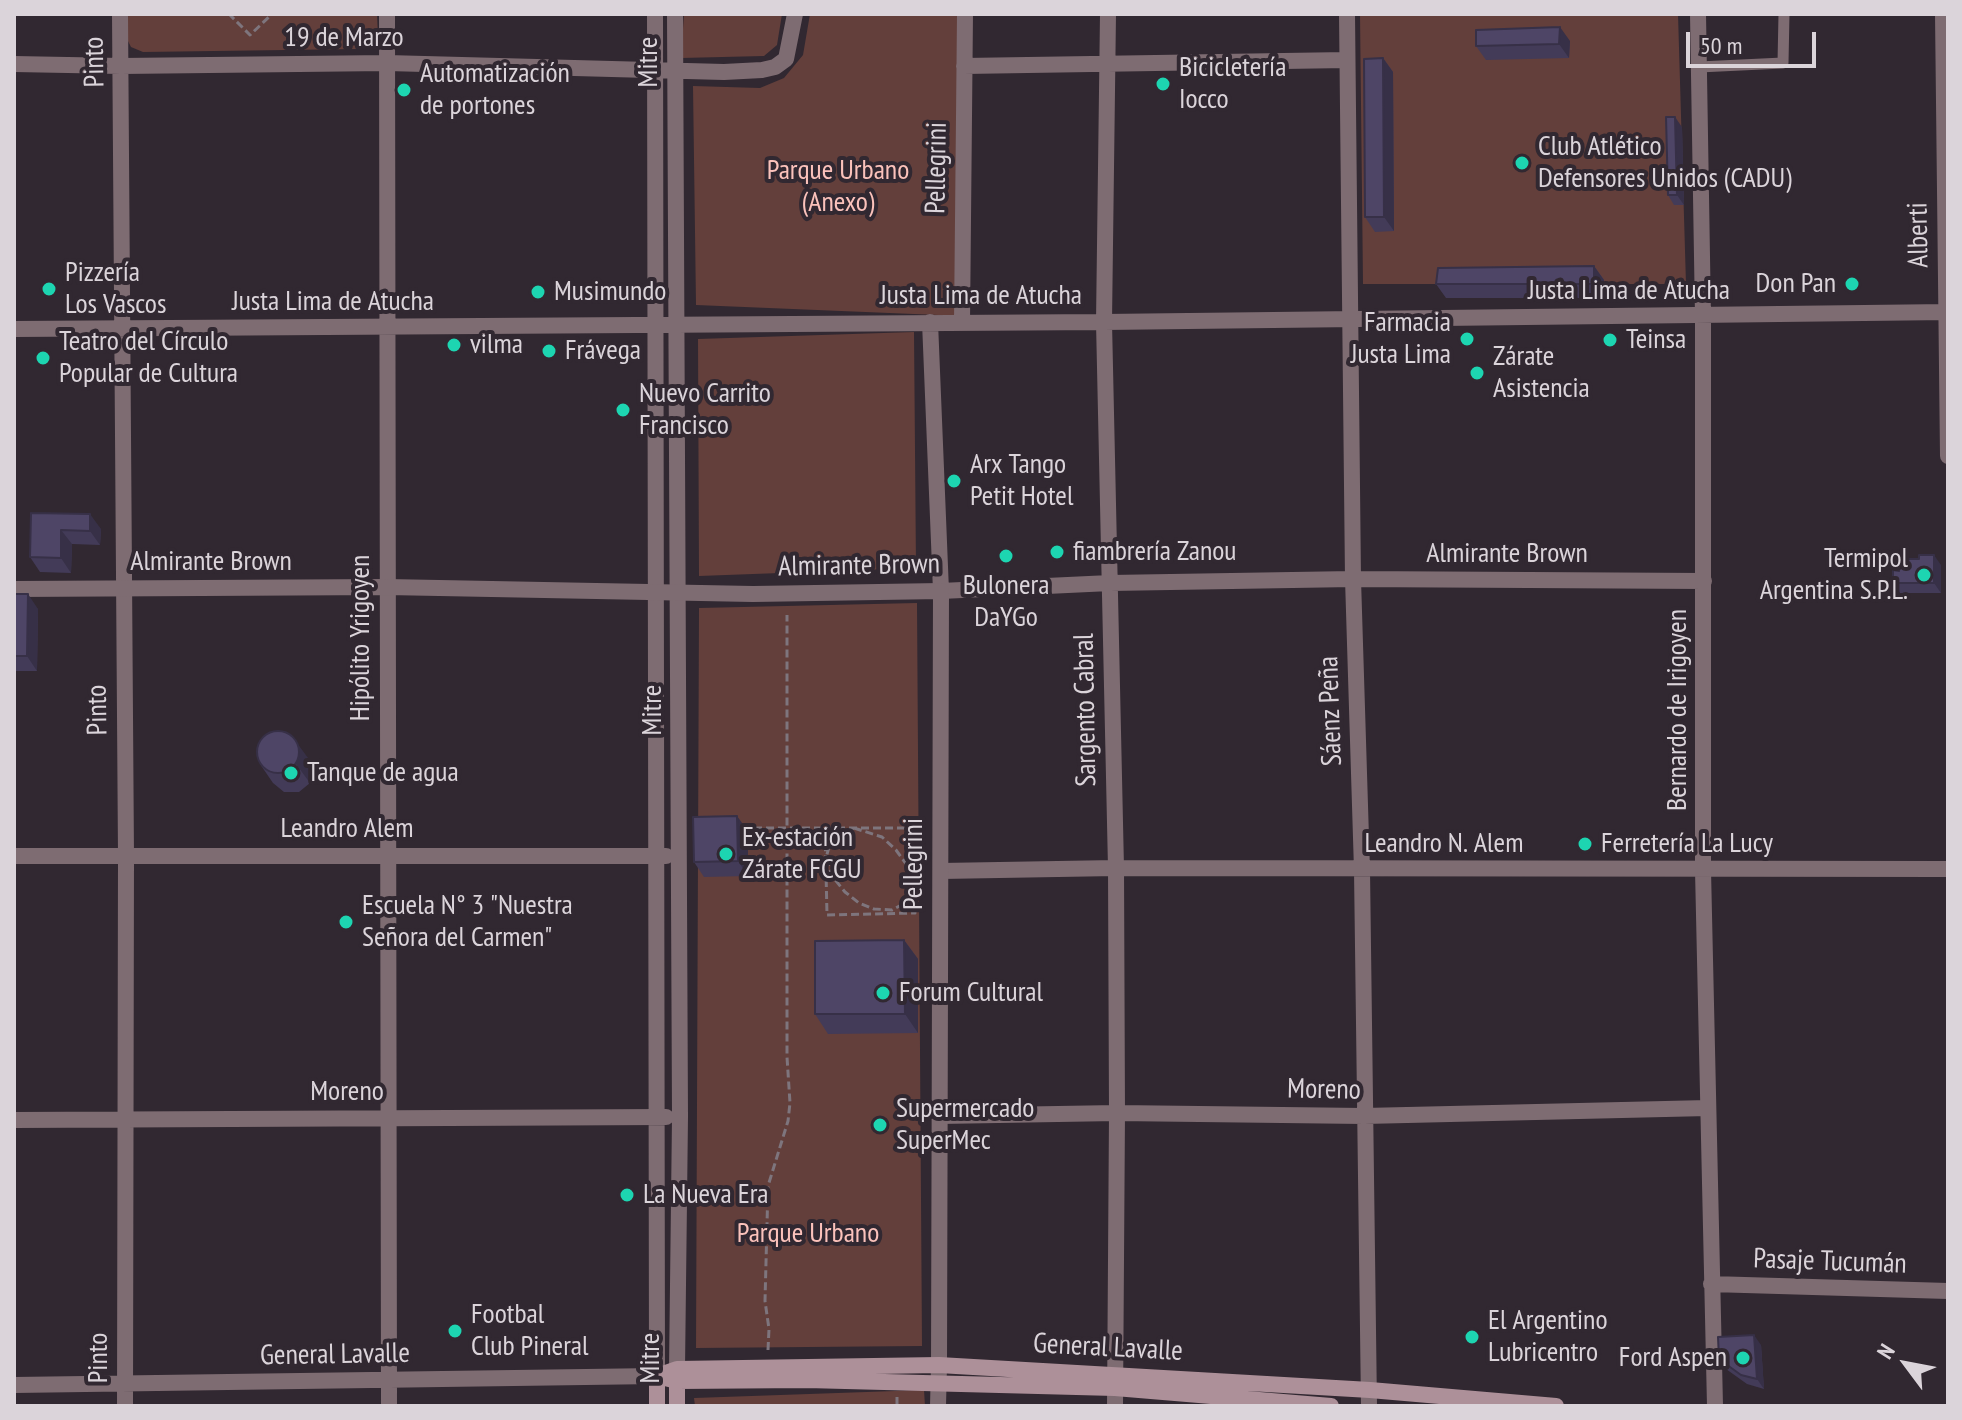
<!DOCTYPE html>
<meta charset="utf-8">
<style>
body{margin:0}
#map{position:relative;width:1962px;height:1420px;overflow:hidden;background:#312831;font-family:"PT Sans Narrow",sans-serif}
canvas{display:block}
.frame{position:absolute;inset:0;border:16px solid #dbd4da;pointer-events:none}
.north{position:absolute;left:1866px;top:1324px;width:80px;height:80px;-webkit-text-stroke:6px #312831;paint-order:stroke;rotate:302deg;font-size:22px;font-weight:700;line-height:32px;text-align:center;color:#dbd4da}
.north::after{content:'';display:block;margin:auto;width:28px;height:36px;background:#dbd4da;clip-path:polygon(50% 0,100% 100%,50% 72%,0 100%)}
.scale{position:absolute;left:1686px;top:32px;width:130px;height:36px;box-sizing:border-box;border:4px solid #dbd4da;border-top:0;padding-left:10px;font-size:24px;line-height:28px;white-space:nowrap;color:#dbd4da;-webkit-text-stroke:6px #312831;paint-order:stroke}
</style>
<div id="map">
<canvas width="1962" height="1420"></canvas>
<div class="frame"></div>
<div class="north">N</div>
<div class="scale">50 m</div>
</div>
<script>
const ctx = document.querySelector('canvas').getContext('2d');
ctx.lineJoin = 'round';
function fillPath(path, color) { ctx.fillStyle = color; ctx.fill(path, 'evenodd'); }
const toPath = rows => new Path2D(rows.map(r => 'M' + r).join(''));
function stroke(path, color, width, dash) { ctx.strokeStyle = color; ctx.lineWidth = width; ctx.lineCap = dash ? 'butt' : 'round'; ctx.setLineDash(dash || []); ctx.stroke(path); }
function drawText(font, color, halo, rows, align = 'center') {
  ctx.font = font + ' "PT Sans Narrow",sans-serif'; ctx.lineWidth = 8; ctx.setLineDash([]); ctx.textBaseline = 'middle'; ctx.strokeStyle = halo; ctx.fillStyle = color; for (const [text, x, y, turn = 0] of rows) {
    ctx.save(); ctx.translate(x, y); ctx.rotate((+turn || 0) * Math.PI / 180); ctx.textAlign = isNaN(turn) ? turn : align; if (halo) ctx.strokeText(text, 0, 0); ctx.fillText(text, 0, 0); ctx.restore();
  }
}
const green = toPath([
 [127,14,377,14,378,37,372,46,357,49,143,52,131,47,126,37],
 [684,14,782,14,777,45,764,56,681,58],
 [810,14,958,14,962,316,696,305,693,86,760,88,784,78,803,55],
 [1360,14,1678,14,1686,284,1363,284],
 [914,332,916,568,699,576,698,339],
 [917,603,922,1346,696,1348,699,608],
 [924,1390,925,1406,695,1406,694,1398]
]);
const path = toPath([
 [232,14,230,15,250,35,270,16,268,14],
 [742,828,825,828],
 [825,828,912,828,915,913,827,915,825,828],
 [854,828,882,837,896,850,907,865,910,884,905,903,892,910,874,909,859,903,845,892,832,876,826,858,829,847,835,837,854,828],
 [768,1350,769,1329,765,1301,768,1186,788,1121,790,1103,787,1057,787,615],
 [897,1397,897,1406]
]);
const service = toPath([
 [1699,67,1783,63,1784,14]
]);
const minor = toPath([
 [120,14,126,856,125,1406],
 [387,14,389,1406],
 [675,14,680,1117,677,1369],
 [1108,14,1104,322,1116,868,1117,1113,1115,1406],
 [1347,14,1353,579,1362,870,1369,1406],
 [1698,14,1703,317,1703,870,1715,1406],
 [1943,14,1948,456],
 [14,64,121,66,387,63,724,72,762,70,775,67,786,59,795,14],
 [964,66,1347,60],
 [930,322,941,591,1110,583,1353,579,1704,581],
 [962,322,965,14],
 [14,329,1104,322,1948,312],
 [14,856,666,856],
 [941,871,1116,868,1948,869],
 [939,1116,1117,1113,1364,1116,1708,1108],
 [14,1120,666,1117],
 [1711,1284,1948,1291],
 [14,1385,657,1376,655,14],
 [938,1406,939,1365]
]);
const tertiary = toPath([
 [14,589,387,587,753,594,941,591,939,1365]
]);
const secondary = toPath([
 [677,1371,677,1406],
 [657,1376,677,1369,939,1365,1370,1390,1556,1406],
 [657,1376,677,1381,807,1380,1115,1388,1331,1406],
 [657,1376,657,1406]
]);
const wall = toPath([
 [1570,41,1569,58,1486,60,1476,46],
 [1383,58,1393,72,1394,231,1375,232,1365,217],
 [1682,127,1684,205,1674,205,1668,195],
 [1594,266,1604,280,1604,298,1446,298,1436,284],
 [31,513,101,529,100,545,72,544,71,573,40,572,30,557],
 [1941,565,1941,593,1900,593,1893,583,1899,571],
 [14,594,38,609,37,671,14,671],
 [311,762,312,776,310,783,299,792,284,792,273,783,260,764],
 [748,831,748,876,704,877,694,862],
 [904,940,918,959,918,1033,828,1034,815,1014],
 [1761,1345,1764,1389,1747,1384,1726,1369,1719,1359]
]);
const shadedWall = toPath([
 [1560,27,1570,41,1569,58,1559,44],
 [1383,58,1393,72,1394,231,1384,217],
 [1675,117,1682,127,1684,205,1677,195],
 [1594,266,1604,280,1604,298,1594,284],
 [90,514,101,529,100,545,90,531],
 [61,530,72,544,71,573,61,558],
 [1934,555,1941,565,1941,593,1934,583],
 [28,594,38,609,37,671,27,656],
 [297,743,311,762,312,776,310,783,296,764],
 [737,816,748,831,748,876,738,861],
 [904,940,918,959,918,1033,905,1014],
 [1754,1335,1761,1345,1764,1389,1757,1379]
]);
const building = toPath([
 [1560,27,1559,44,1476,46,1476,30,1560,27],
 [1383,58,1384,217,1365,217,1364,59,1383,58],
 [1666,117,1675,117,1677,195,1668,195,1666,117],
 [1594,266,1594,284,1436,284,1438,268,1594,266],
 [31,513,90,514,90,531,61,530,61,558,30,557,31,513],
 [1919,555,1934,555,1934,583,1893,583,1893,570,1899,571,1900,559,1919,559,1919,555],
 [14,594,28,594,27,656,14,656,14,594],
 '257 752a21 21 0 1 1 42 0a21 21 0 1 1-42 0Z',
 [737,816,738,861,694,862,693,817,737,816],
 [904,940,905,1014,815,1014,815,941,904,940],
 [1754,1335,1757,1379,1741,1375,1719,1359,1718,1337,1754,1335]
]);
const markers = [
 [1163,84,8,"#1dd5b1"],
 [404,90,8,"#1dd5b1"],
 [1522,163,8,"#1dd5b1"],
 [1852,284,8,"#1dd5b1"],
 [49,289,8,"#1dd5b1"],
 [538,292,8,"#1dd5b1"],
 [1467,339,8,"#1dd5b1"],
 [1610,340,8,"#1dd5b1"],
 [454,345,8,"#1dd5b1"],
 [549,351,8,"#1dd5b1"],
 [43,358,8,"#1dd5b1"],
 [1477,373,8,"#1dd5b1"],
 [623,410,8,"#1dd5b1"],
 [954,481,8,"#1dd5b1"],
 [1057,552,8,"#1dd5b1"],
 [1006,556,8,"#1dd5b1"],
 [1924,575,8,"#1dd5b1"],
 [291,773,8,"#1dd5b1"],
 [1585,844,8,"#1dd5b1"],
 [726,854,8,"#1dd5b1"],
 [346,922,8,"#1dd5b1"],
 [883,993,8,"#1dd5b1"],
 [880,1125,8,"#1dd5b1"],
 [627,1195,8,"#1dd5b1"],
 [455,1331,8,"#1dd5b1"],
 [1472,1337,8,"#1dd5b1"],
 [1743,1358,8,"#1dd5b1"]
];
const streetNames = [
 ["19 de Marzo",344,38],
 ["Pinto",95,62,-91],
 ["Mitre",649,62,-90],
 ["Pellegrini",937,168,-89],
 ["Alberti",1919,235,-91],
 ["Justa Lima de Atucha",1629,291],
 ["Justa Lima de Atucha",981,296],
 ["Justa Lima de Atucha",333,302],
 ["Almirante Brown",1507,554],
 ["Almirante Brown",211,562],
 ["Almirante Brown",859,566,-1],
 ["Hipólito Yrigoyen",361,638,-90],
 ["Pinto",98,710,-91],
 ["Mitre",653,710,-90],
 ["Sargento Cabral",1086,710,-91],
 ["Bernardo de Irigoyen",1678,710,-90],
 ["Sáenz Peña",1331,711,-92],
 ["Leandro Alem",347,829],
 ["Leandro N. Alem",1444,844],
 ["Pellegrini",914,864,-90],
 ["Moreno",1324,1090,1],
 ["Moreno",347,1092],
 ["Pasaje Tucumán",1830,1262,2],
 ["General Lavalle",1108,1348,3],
 ["General Lavalle",335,1355,-1],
 ["Pinto",99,1358,-90],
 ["Mitre",651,1358,-90]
];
const poiNames = [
 ["Bicicletería",1179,68],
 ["Iocco",1179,100],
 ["Automatización",420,74],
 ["de portones",420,106],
 ["Club Atlético",1538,147],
 ["Defensores Unidos (CADU)",1538,179],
 ["Pizzería",65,273],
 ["Los Vascos",65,305],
 ["Don Pan",1836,284,"right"],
 ["Musimundo",554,292],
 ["Farmacia",1451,323,"right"],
 ["Justa Lima",1451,355,"right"],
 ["Teinsa",1626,340],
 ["Teatro del Círculo",59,342],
 ["Popular de Cultura",59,374],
 ["vilma",470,345],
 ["Frávega",565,351],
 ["Zárate",1493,357],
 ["Asistencia",1493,389],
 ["Nuevo Carrito",639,394],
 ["Francisco",639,426],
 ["Arx Tango",970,465],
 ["Petit Hotel",970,497],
 ["fiambrería Zanou",1073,552],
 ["Termipol",1908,559,"right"],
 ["Argentina S.P.L.",1908,591,"right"],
 ["Bulonera",1006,586,"center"],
 ["DaYGo",1006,618,"center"],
 ["Tanque de agua",307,773],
 ["Ex-estación",742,838],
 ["Zárate FCGU",742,870],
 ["Ferretería La Lucy",1601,844],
 ["Escuela N° 3 \"Nuestra",362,906],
 ["Señora del Carmen\"",362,938],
 ["Forum Cultural",899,993],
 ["Supermercado",896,1109],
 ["SuperMec",896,1141],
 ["La Nueva Era",643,1195],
 ["Footbal",471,1315],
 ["Club Pineral",471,1347],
 ["El Argentino",1488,1321],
 ["Lubricentro",1488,1353],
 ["Ford Aspen",1727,1358,"right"]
];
const parkNames = [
 ["Parque Urbano",838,171],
 ["(Anexo)",838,203],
 ["Parque Urbano",808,1234]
];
fillPath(green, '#633f3b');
stroke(path, '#7e757d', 3, [8, 4]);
stroke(service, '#7e6c72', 11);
stroke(minor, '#7e6c72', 16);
stroke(tertiary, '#7e6c72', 16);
stroke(secondary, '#ad9099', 16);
fillPath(wall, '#433b58');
fillPath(shadedWall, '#373047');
fillPath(building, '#4e4566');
stroke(building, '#373047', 2);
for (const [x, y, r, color] of markers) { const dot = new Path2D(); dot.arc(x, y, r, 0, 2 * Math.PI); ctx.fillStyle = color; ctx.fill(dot); stroke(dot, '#312831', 3); }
drawText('28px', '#dbd4da', '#312831', streetNames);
drawText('28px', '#dbd4da', '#312831', poiNames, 'left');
drawText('28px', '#fbc2bb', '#312831', parkNames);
</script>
